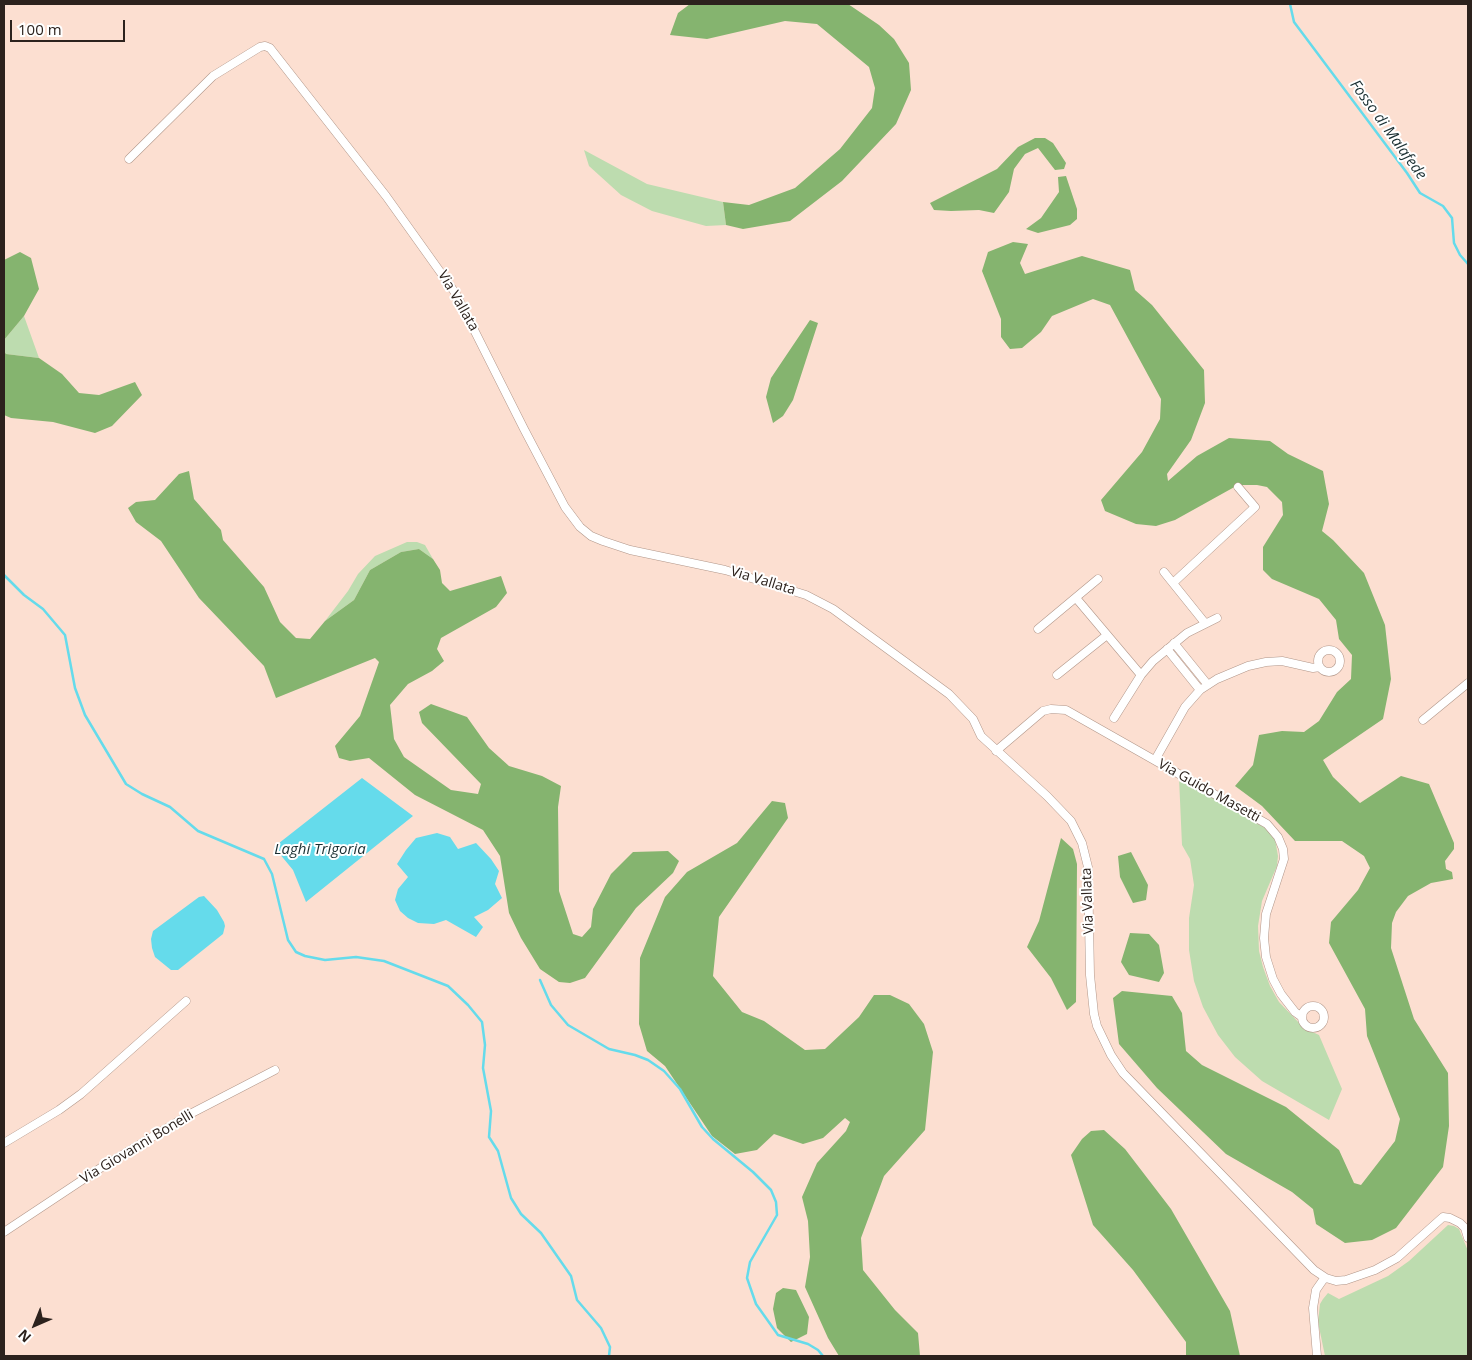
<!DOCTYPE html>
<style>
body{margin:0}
#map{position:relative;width:1472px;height:1360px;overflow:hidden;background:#fcdfd1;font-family:"Open Sans",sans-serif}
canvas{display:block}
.frame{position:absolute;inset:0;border:5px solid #2c221d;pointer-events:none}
.north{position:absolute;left:10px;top:1300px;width:50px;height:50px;-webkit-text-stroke:4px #fff;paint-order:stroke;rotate:224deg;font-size:14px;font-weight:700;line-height:20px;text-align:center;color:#2c221d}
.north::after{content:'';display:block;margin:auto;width:18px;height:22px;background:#2c221d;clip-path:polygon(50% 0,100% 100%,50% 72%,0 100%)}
.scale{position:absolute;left:10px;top:20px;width:115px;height:22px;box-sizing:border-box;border:2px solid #2c221d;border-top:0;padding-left:6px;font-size:15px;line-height:18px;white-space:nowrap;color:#2c221d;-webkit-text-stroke:4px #fff;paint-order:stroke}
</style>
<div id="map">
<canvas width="1472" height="1360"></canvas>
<div class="frame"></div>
<div class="north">N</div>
<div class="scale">100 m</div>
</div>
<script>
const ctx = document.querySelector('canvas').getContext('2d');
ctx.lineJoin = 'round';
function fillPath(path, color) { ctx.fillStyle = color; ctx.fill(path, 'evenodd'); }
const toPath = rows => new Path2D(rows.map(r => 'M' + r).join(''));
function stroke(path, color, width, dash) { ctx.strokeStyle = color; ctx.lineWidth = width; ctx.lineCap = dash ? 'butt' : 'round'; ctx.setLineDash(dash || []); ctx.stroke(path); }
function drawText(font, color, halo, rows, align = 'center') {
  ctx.font = font + ' "Open Sans",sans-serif'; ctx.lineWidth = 4; ctx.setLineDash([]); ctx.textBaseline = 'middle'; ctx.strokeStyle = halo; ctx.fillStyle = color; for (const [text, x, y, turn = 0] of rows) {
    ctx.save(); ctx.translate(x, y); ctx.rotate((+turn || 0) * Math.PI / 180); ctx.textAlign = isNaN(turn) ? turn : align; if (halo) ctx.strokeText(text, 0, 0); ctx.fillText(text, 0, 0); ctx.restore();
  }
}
const green = toPath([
 [584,150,647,184,723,202,726,225,706,226,652,211,621,195,589,166],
 [24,316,39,358,6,354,4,351,4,340],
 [407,542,417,542,425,545,433,559,419,549,401,552,370,570,354,600,325,621,348,591,358,574,375,556],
 [1179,778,1267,829,1275,839,1278,856,1277,866,1262,901,1258,926,1259,951,1263,967,1270,986,1279,1002,1304,1028,1319,1035,1342,1089,1329,1120,1262,1081,1235,1057,1218,1035,1203,1007,1194,981,1189,950,1189,918,1194,885,1190,859,1182,845],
 [1448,1225,1454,1226,1459,1229,1468,1251,1468,1356,1325,1356,1318,1322,1320,1304,1323,1299,1328,1293,1339,1299,1388,1276,1409,1261]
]);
const forest = toPath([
 [690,4,848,4,879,25,894,39,909,63,911,90,896,124,842,181,790,221,743,229,726,225,723,202,749,205,795,188,840,149,872,108,875,88,869,67,817,24,785,21,707,39,670,35,678,13],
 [1035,138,1045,138,1053,143,1066,163,1064,169,1055,170,1038,148,1025,154,1014,169,1009,192,994,213,979,210,951,211,934,210,930,203,997,169,1018,147],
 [1066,176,1077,209,1077,219,1070,225,1038,233,1026,229,1041,218,1059,192,1058,177],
 [1013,242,1028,244,1020,263,1025,274,1082,256,1130,270,1135,290,1152,305,1204,370,1205,403,1191,440,1167,474,1168,481,1197,456,1229,438,1270,441,1288,454,1323,471,1329,504,1322,531,1333,540,1364,573,1385,625,1391,679,1383,719,1323,760,1333,777,1360,803,1401,776,1429,784,1454,843,1454,849,1445,861,1446,869,1452,872,1453,879,1431,883,1408,896,1396,912,1392,923,1391,948,1414,1019,1448,1073,1449,1126,1443,1167,1396,1228,1372,1240,1345,1243,1316,1224,1313,1209,1292,1192,1226,1154,1157,1088,1119,1044,1113,998,1122,991,1172,996,1182,1013,1186,1051,1202,1065,1286,1107,1339,1150,1354,1183,1361,1185,1395,1141,1400,1119,1367,1036,1365,1009,1329,943,1331,922,1358,890,1370,868,1364,856,1342,841,1295,841,1262,806,1235,786,1253,765,1259,735,1282,731,1304,732,1319,721,1337,692,1351,679,1352,655,1339,639,1336,620,1319,599,1272,579,1263,570,1263,547,1283,515,1282,502,1267,487,1257,485,1238,485,1175,520,1156,526,1136,524,1105,511,1101,500,1142,452,1160,419,1161,399,1110,305,1093,299,1052,316,1041,332,1022,348,1010,349,1001,337,1001,319,982,271,988,252],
 [20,252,31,258,39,289,24,316,4,340,4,260],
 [810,320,818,323,793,400,783,416,773,423,766,397,771,378],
 [4,351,6,354,39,358,62,374,79,393,99,395,135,382,142,395,112,426,95,433,53,422,11,418,4,415],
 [189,471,194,499,221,530,223,540,264,587,280,622,296,638,310,639,325,621,354,600,370,570,401,552,419,549,433,559,440,570,442,583,450,591,501,576,507,593,496,607,441,638,437,649,444,661,432,671,408,684,390,705,394,739,404,757,451,790,478,794,481,784,422,723,419,712,431,704,467,717,489,748,509,766,542,776,561,786,558,807,559,891,573,934,582,937,591,927,593,909,611,874,633,852,668,851,679,861,673,873,636,908,585,978,570,983,559,982,540,969,521,938,509,913,500,856,483,830,415,795,369,758,350,761,339,758,335,746,360,716,379,662,375,658,276,698,264,666,199,598,161,541,136,522,128,508,136,502,155,500,179,474],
 [772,801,785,803,788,818,719,917,713,976,742,1012,764,1021,805,1050,825,1049,859,1017,874,995,890,995,909,1004,924,1024,933,1052,925,1130,884,1176,861,1238,863,1270,895,1310,918,1333,920,1356,839,1356,828,1338,805,1287,810,1257,808,1221,802,1197,817,1163,846,1131,850,1122,845,1118,823,1138,803,1144,774,1134,757,1150,735,1154,712,1136,665,1066,647,1051,639,1024,640,958,665,897,687,872,737,843],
 [1061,838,1073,849,1077,864,1076,1002,1067,1010,1051,978,1027,947,1039,921],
 [1131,852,1148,885,1146,900,1133,903,1120,877,1118,856],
 [1130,933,1149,934,1159,945,1164,973,1159,982,1129,975,1121,962],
 [1104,1130,1125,1149,1171,1209,1230,1311,1240,1356,1186,1356,1186,1342,1133,1270,1093,1225,1071,1155,1082,1139,1091,1131],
 [783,1288,796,1290,809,1317,807,1334,791,1342,777,1328,773,1309,776,1293]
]);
const water = toPath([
 [362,778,413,816,306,902,293,870,274,847],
 [437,833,450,837,458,849,476,843,491,859,499,871,495,884,502,898,488,910,474,917,483,927,476,937,446,920,434,924,418,923,408,918,400,911,395,900,398,889,408,877,397,864,406,850,416,838],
 [204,896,217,910,224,922,225,926,223,934,178,970,171,970,155,957,152,948,151,939,153,931,199,897]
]);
const stream = toPath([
 [1290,4,1294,22,1407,173,1420,193,1443,206,1452,218,1454,243,1460,255,1468,264],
 [4,575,24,595,43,609,65,635,75,688,85,715,126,784,142,794,170,807,198,831,264,859,272,874,288,940,296,952,305,956,325,960,356,957,384,961,448,986,468,1005,482,1022,485,1045,483,1068,491,1111,489,1137,498,1151,511,1198,521,1214,541,1233,571,1276,577,1300,601,1328,610,1347,609,1356],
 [540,980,551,1005,568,1025,609,1049,635,1055,648,1060,664,1071,680,1089,702,1127,713,1139,753,1172,771,1190,776,1202,777,1215,750,1262,747,1278,756,1304,778,1335,808,1344,818,1350,823,1356]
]);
const minor = toPath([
 [129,159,213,76,260,47,265,46,270,48,386,196,456,294,524,429,565,507,580,527,591,536,603,541,630,550,725,570,806,595,833,609,949,694,973,719,981,736,1047,796,1071,821,1082,843,1088,867,1090,975,1094,1014,1097,1026,1111,1055,1123,1073,1314,1270,1326,1278],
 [1164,572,1205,623],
 [1173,583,1255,507,1238,487],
 [1076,598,1141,675],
 [1038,629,1098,579],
 [1174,643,1208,685],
 [1167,649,1200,690],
 '1318 661a11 11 0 1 1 22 0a11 11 0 1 1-22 0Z',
 [1057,675,1107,635],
 [1114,718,1141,675,1153,661,1187,633,1217,618],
 [1423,720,1468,683],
 [996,751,1043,711,1051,709,1066,710,1267,824,1278,837,1283,849,1284,859,1266,914,1264,938,1266,957,1273,979,1281,994,1295,1012,1302,1017],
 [1155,760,1185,707,1200,690,1217,679,1248,666,1266,662,1282,661,1313,668,1320,667],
 '1302 1017a11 11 0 1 1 22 0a11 11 0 1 1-22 0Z',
 [4,1143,59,1110,81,1094,186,1001],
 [4,1232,102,1167,192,1113,275,1070],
 [1317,1356,1313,1308,1316,1290,1323,1280,1326,1278,1336,1281,1346,1280,1375,1270,1397,1258,1443,1217,1450,1218,1460,1223,1465,1228,1468,1238]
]);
const streetNames = [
 ["Via Vallata",458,301,60],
 ["Via Vallata",763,581,17],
 ["Via Guido Masetti",1209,791,29],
 ["Via Vallata",1088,901,-92],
 ["Via Giovanni Bonelli",137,1147,-31]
];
const waterNames = [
 ["Fosso di Malafede",1388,130,54],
 ["Laghi Trigoria",320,850]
];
fillPath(green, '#bddcaf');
fillPath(forest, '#85b46f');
fillPath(water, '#65dbeb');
stroke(stream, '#65dbeb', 2.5);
stroke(minor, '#b19689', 9);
stroke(minor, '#fff', 8);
drawText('14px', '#2c221d', '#fff', streetNames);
drawText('italic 15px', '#182d30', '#fff', waterNames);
</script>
